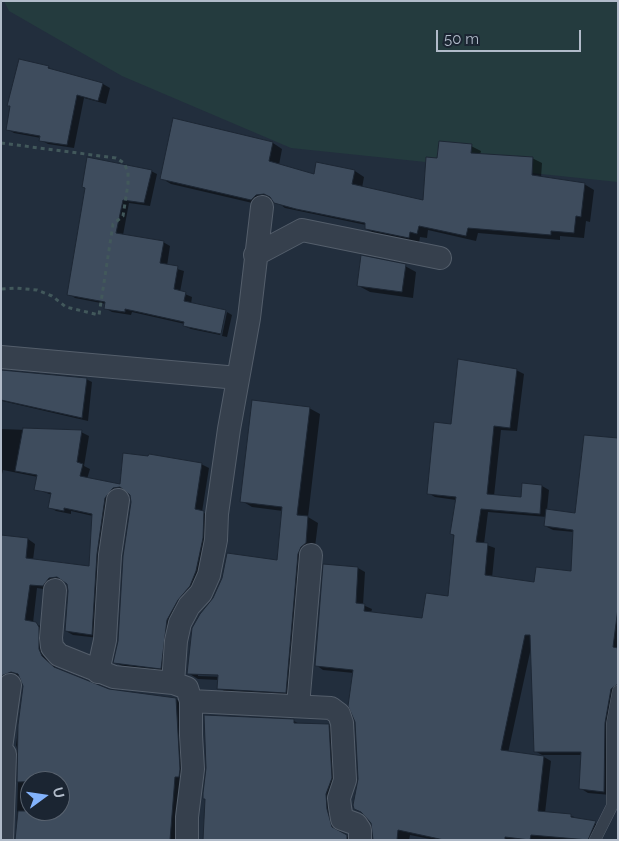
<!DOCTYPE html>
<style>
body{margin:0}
#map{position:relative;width:619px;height:841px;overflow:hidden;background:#222e3d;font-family:Raleway,sans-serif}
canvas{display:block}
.frame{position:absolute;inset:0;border:2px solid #b1bbc9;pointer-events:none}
.north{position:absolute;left:20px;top:771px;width:50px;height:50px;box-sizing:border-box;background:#1b2532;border:1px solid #57616e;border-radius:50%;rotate:76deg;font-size:14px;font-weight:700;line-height:20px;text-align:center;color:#b1bbc9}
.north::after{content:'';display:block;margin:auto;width:18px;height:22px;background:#83b3fc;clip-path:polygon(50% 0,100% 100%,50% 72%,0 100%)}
.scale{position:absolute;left:436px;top:30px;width:145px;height:22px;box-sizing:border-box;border:2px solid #b1bbc9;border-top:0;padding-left:6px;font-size:15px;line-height:18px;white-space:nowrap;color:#b1bbc9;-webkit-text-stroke:4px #1b2532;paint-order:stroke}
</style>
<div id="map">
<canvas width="619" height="841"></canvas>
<div class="frame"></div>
<div class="north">U</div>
<div class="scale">50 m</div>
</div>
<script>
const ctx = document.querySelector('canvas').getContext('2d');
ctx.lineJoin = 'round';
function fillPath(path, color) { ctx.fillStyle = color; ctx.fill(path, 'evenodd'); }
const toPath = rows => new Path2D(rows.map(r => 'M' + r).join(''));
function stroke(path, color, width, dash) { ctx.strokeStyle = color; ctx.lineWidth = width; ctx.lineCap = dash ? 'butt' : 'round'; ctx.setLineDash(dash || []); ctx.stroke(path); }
const green = toPath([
 [4,1,618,1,618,182,291,148,122,76,9,11]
]);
const shadow = toPath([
 [48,67,55,71,103,84,110,88,106,104,84,98,74,148,48,144,41,140,41,138,14,133,7,129],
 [273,143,282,149,279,165,315,176,317,163,355,171,364,177,362,188,424,202,438,159,471,146,481,151,480,155,532,158,542,163,541,178,584,184,594,190,590,222,586,221,584,238,560,236,560,240,478,233,476,241,428,230,427,238,420,237,419,243,376,234,366,229,366,225,285,208,273,199,266,200,261,205,171,184,161,178],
 [151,171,157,174,150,206,129,203,123,235,163,242,170,246,167,266,184,271,180,292,192,297,191,304,226,311,220,335,191,329,184,326,185,324,132,312,131,315,112,312,105,308,106,304,75,298,69,294,86,188],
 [405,266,416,272,413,298,370,292,359,286],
 [227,312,232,315,227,337,222,336],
 [516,370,524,374,517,431,501,430,494,496,522,498,542,486,549,490,547,510,576,514,618,438,618,697,611,795,588,793,580,788,582,755,542,755,535,751,531,648,508,753,544,757,551,761,545,813,571,816,603,826,596,840,435,840,410,835,409,840,373,840,374,830,368,816,355,808,354,800,359,779,354,673,323,670,316,665,358,568,365,572,363,605,372,609,371,613,423,619,449,598,456,500,435,497,428,493,452,425],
 [488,512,547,517,545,526,553,530,574,532,572,572,536,583,492,578,495,548,484,544],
 [1,377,86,379,92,382,88,421,2,401],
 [309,408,320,414,308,517,318,523,296,698,229,694,219,688,219,680,198,679,188,673,223,578,278,561,283,511,252,507,242,501],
 [198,673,225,675,225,677,198,676],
 [1,429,81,432,89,436,84,466,90,469,87,479,121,486,201,464,209,468,202,512,211,516,210,543,168,672,122,666,115,662,119,641,132,502,131,494,127,491,120,492,99,638,73,635,66,631,69,591,68,583,64,581,56,582,50,590,37,588,33,623,43,627,46,654,49,661,59,670,109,690,176,699,183,704,187,773,178,840,16,840,19,754,16,745,24,686,20,675,7,680,1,707,1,550,28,539,35,544,33,560,90,567,93,516,71,511,71,514,56,511,49,507,52,495,36,489,38,477,3,470,1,478],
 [30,781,60,781,60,811,30,811],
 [294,721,301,725,328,725,335,730,336,827,339,832,353,840,203,840,207,768]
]);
const building = toPath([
 [19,59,49,66,48,68,103,83,98,101,77,95,67,145,39,141,40,136,6,130,10,106,7,106,19,59],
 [173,118,273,142,269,161,314,174,316,162,355,170,352,184,423,200,426,157,437,158,439,141,472,144,471,153,533,157,532,175,585,183,581,217,576,216,574,233,551,231,551,235,468,228,466,236,419,226,417,234,410,232,409,238,365,229,365,223,296,209,274,203,270,197,264,194,256,195,251,200,160,179,173,118],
 [87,157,152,170,144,203,123,200,116,233,164,241,160,263,178,266,174,289,186,292,184,301,226,310,221,334,183,326,184,322,125,309,125,312,104,309,105,302,67,295,85,188,82,187,87,157],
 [361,255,406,264,402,292,357,286,361,255],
 [458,359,517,369,510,428,494,426,487,494,521,497,522,483,542,485,540,514,481,509,476,542,488,543,485,575,534,582,536,567,571,571,573,530,544,526,546,509,575,513,584,435,618,438,618,608,613,647,618,648,618,684,611,689,605,723,604,792,579,789,581,752,534,752,530,635,525,635,501,750,544,756,538,811,571,814,571,817,596,821,588,840,531,835,530,840,505,837,505,840,444,840,398,830,397,840,373,840,371,823,361,812,354,809,353,805,358,779,355,722,348,706,353,670,315,666,323,564,358,567,356,603,365,604,364,611,422,618,426,593,448,596,454,535,450,534,456,497,427,494,434,422,451,424,458,359],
 [1,370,87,378,82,418,1,400,1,370],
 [252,400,310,407,297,515,308,516,306,543,301,547,298,554,286,693,217,689,218,675,187,674,192,628,200,614,213,598,222,578,227,553,277,560,282,507,240,502,252,400],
 [23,428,82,430,77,462,83,464,80,476,120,484,123,453,148,456,149,454,202,463,195,509,204,511,203,538,196,571,190,586,178,600,167,620,161,669,113,663,118,641,123,556,131,502,130,495,120,487,113,488,105,498,97,554,92,635,65,631,68,591,67,584,57,577,49,578,43,586,30,585,25,620,36,622,39,627,39,649,42,656,54,667,109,689,176,698,180,769,179,777,175,777,170,840,15,840,18,811,60,811,60,781,17,782,18,725,23,686,18,674,11,672,1,676,1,535,28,538,26,558,89,566,92,514,64,508,64,511,48,508,51,493,34,490,37,475,15,471,23,428],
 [204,715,294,719,294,723,329,724,332,778,326,794,327,809,332,827,347,835,347,840,203,840,205,799,203,799,203,793,206,768,204,715]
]);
const path = toPath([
 [1,143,116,158,124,163,128,172,128,184,123,216,113,224,99,315,66,307,52,296,37,290,16,288,1,289]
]);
const service = toPath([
 [595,840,612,806,612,724,618,691]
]);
const minor = toPath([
 [255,255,302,230,440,258],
 [1,357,238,378],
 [55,590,51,638,52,647,59,655,114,677,173,683,187,688,191,701,331,708,339,714,342,723,345,780,339,798,340,807,342,819,356,824,360,830,360,840],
 [98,672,105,640,110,555,118,500],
 [173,683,176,641,180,623,189,606,201,593,209,575,216,540,217,514,229,429,249,318,262,207],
 [298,706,311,555],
 [1,748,10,685],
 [1,749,5,754,2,840],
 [187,840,187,817,193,769,191,735,191,701]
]);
fillPath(green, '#243b3e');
fillPath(shadow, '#0007');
fillPath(building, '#3e4c5d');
stroke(building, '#1d2734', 1);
stroke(service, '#545e6b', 12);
stroke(minor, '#545e6b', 24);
stroke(path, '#42585b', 3, [4, 4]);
stroke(service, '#36404d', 11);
stroke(minor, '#36404d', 22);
</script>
